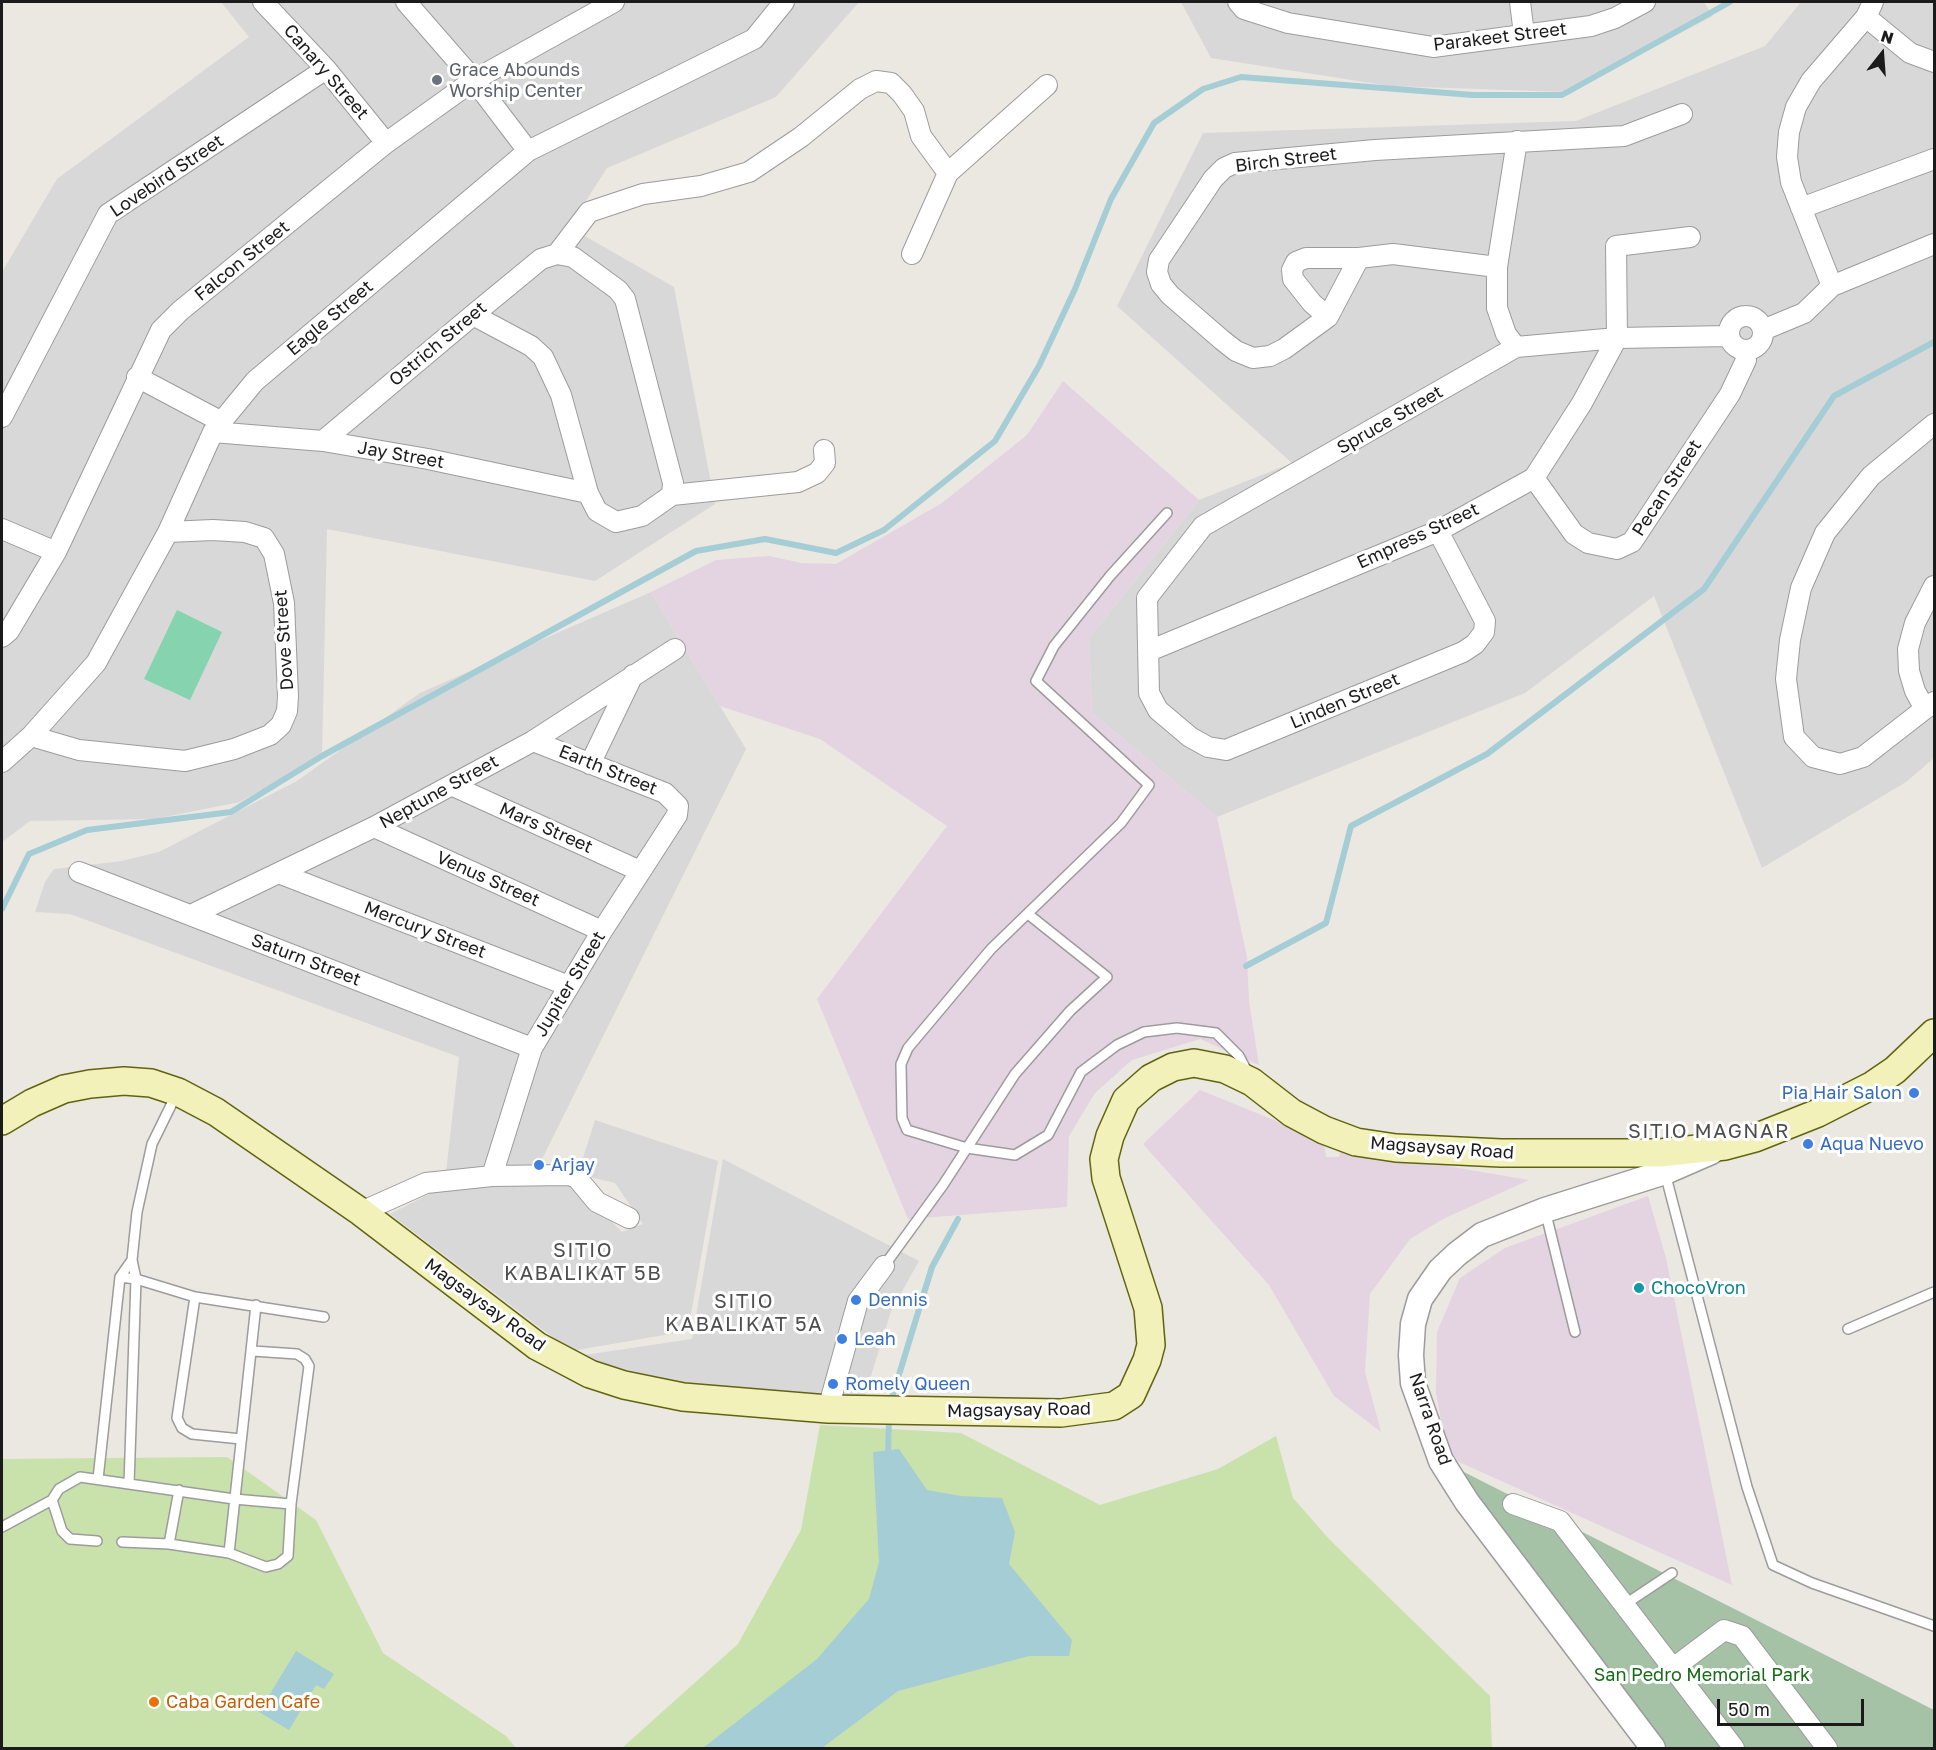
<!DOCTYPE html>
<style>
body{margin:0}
#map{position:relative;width:1936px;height:1750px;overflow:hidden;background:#ebe7e1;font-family:"Golos Text",sans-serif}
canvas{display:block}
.frame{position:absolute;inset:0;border:3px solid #1b1b1b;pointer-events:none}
.north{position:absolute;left:1852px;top:24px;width:60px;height:60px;-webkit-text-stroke:4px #fff;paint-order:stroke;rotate:17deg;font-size:16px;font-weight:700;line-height:24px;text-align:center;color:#1b1b1b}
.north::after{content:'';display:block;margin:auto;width:21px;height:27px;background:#1b1b1b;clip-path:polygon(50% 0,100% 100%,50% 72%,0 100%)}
.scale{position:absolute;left:1717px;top:1699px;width:147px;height:27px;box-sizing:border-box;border:3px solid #1b1b1b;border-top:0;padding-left:8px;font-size:18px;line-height:21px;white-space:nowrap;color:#1b1b1b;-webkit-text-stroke:4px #fff;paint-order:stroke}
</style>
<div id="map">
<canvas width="1936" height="1750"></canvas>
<div class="frame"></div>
<div class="north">N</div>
<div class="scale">50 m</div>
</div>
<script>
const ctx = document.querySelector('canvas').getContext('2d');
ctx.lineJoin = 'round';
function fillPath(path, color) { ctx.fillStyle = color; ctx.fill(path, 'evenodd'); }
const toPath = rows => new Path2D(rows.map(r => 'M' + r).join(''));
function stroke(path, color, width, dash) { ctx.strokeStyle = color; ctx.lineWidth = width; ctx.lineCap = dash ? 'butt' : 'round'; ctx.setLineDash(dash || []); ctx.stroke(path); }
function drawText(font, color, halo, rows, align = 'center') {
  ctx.font = font + ' "Golos Text",sans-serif'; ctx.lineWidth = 6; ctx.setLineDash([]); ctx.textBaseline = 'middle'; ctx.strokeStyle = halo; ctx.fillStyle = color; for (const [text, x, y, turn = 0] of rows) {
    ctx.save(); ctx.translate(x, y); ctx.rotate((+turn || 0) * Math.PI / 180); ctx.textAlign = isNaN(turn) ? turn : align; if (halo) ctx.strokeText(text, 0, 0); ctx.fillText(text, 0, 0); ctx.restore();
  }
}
const residential = toPath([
 [221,2,859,2,776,97,607,168,569,227,674,287,715,504,595,581,327,529,322,756,240,802,154,819,30,821,2,842,2,272,57,179,249,37],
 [1181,2,1704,2,1713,16,1567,92,1390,86,1211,58],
 [1801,2,1934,2,1934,758,1906,782,1762,868,1654,596,1525,693,1217,817,1092,713,1089,638,1199,500,1292,463,1117,306,1203,133,1576,121,1765,46],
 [651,592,746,749,535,1173,446,1173,459,1057,70,914,35,912,45,882,54,869,122,861,159,852,297,781,420,693],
 [595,1120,718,1161,688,1331,571,1351,390,1214,441,1188,574,1183,622,1232,643,1224,615,1183,578,1174],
 [723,1159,919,1261,891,1311,863,1402,670,1382,578,1356,692,1339]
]);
const industrial = toPath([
 [1063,381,1199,500,1089,638,1092,713,1217,817,1247,957,1249,1001,1259,1065,1200,1039,1132,1060,1095,1093,1069,1136,1067,1207,908,1219,817,999,947,826,820,739,720,706,651,592,716,560,769,556,802,563,836,564,942,503,1027,435],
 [1200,1090,1323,1140,1326,1157,1339,1157,1341,1148,1529,1180,1443,1219,1410,1239,1370,1294,1365,1372,1381,1432,1334,1396,1269,1285,1143,1144],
 [1648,1196,1666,1258,1732,1585,1448,1457,1436,1393,1437,1332,1460,1278,1505,1248]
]);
const grass = toPath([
 [820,1425,961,1433,1100,1505,1218,1469,1276,1436,1293,1498,1329,1539,1490,1696,1492,1748,622,1748,738,1644,801,1530],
 [227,1457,316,1520,383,1653,506,1736,516,1748,2,1748,2,1459]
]);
const cemetery = toPath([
 [1456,1468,1934,1710,1934,1748,1665,1748]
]);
const pitch = toPath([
 [177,610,222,632,190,700,144,679]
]);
const water = toPath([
 [899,1449,927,1490,961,1496,1002,1498,1015,1532,1009,1564,1072,1640,1069,1656,1029,1656,898,1691,822,1748,703,1748,817,1659,869,1599,879,1562,873,1452],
 [296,1651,334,1674,324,1689,316,1685,289,1730,259,1712]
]);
const stream = toPath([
 [2,909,29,854,87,830,231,812,322,756,696,551,765,539,836,553,884,530,995,441,1039,366,1075,289,1111,199,1154,123,1203,89,1241,77,1473,95,1562,95,1730,2],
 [1246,966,1326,923,1351,826,1487,754,1704,589,1834,396,1934,342],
 [890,1404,932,1267,958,1219],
 [888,1458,889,1417]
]);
const service = toPath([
 [1167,513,1110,576,1054,646,1036,681,1149,785,1121,823,991,949,908,1048,901,1064,902,1118,907,1130,967,1148,1015,1155,1048,1135,1081,1072,1117,1045,1144,1032,1177,1028,1216,1033,1239,1056,1248,1073],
 [1665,1173,1747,1487,1773,1565,1812,1583,1934,1626],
 [1545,1210,1575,1332],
 [884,1266,943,1185,1015,1074,1070,1011,1107,977,1028,914],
 [120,1277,136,1279,195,1297],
 [1848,1329,1934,1292],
 [241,1439,192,1434,182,1428,177,1418,195,1297,324,1317],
 [98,1479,120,1277,132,1260],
 [129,1484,136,1279,132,1260,137,1212,152,1144,176,1095],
 [179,1490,169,1544,229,1553,256,1305],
 [52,1500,62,1531,70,1539,97,1541],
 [2,1527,52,1500,59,1489,80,1477,234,1499,291,1504],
 [122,1542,169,1544],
 [229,1553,266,1567,278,1564,288,1556,291,1504,309,1366,305,1359,297,1354,253,1351],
 [1624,1605,1672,1573]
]);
const minor = toPath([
 [263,2,326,69,386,143],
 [406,2,474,80,528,151],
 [1238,2,1244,9,1288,23,1433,47,1591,26,1615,18,1645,2],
 [1520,2,1524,34],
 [1866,17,1910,53,1934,62],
 [1801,208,1934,159],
 [557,254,589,212,643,194,701,186,749,172,801,137,860,89,876,81,891,83,902,94,914,111,921,136,948,173,1047,85],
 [912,254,948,173],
 [1359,258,1328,317,1284,349,1270,356,1253,358,1236,351,1222,340,1170,295,1161,284,1157,272,1159,260,1213,179,1224,168,1235,163,1375,150,1624,136,1682,114],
 [1832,286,1791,182,1787,157,1789,132,1796,107,1811,81,1866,17,1873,2],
 '1729 333a17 17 0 1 1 34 0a17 17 0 1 1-34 0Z',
 [1328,317,1312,303,1293,279,1292,270,1296,262,1306,258,1359,258,1393,254,1497,267],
 [1763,330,1804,313,1832,286,1934,244],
 [1516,347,1506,334,1497,308,1497,267,1517,141],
 [137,377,220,421],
 [2,417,108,214,326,69],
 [1934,424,1871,476,1825,533,1801,588,1790,640,1786,679,1794,737,1813,757,1840,764,1863,757,1934,702],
 [213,432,323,441,428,459,588,493],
 [323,441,473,315,541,259,557,254,573,257,618,290,625,299,673,483,672,495,642,516,616,522,597,511,588,493,561,395,543,357,531,346,473,315],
 [1534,478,1574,534,1588,543,1617,549,1632,542,1730,394,1746,360,1746,351],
 [672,495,798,482,817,473,825,463,824,450],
 [2,529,56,552],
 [1438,531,1485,621,1484,632,1475,644,1463,652,1226,750,1208,747,1190,737,1158,710,1149,693,1147,598,1203,526,1516,347,1617,338,1729,336],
 [2,637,9,631,56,552,161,330,180,311,386,143,474,80,614,2],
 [1149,651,1438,531,1534,478,1582,403,1617,338,1616,246,1690,237],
 [1925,709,1915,691,1909,671,1908,649,1915,623,1934,586],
 [31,736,79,750,185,761,234,749,270,735,281,725,287,711,288,696,284,603,274,554,264,538,245,532,213,530,168,532],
 [2,762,31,736,96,663,168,532,213,432,255,381,528,151,754,39,784,2],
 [590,764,633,675],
 [451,785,640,871],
 [374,827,602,931],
 [79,872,532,1048],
 [281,874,569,986],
 [191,915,374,827,533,741,675,649],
 [492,1176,532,1048,602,931,677,815,678,806,665,793,533,741],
 [361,1212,426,1183,492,1176,569,1175,577,1178,597,1202,629,1218],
 [828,1409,858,1301,884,1266],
 [1513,1504,1560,1521,1734,1748],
 [1672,1669,1724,1630,1742,1636,1827,1748]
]);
const tertiary = toPath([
 [1653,1748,1467,1502,1441,1461,1413,1383,1411,1355,1413,1324,1420,1299,1440,1270,1457,1254,1482,1235,1545,1210,1665,1172,1711,1152]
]);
const secondary = toPath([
 [2,1121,32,1103,64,1089,90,1084,124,1081,151,1083,178,1092,216,1112,361,1212,537,1346,590,1374,624,1385,683,1397,828,1409,1061,1413,1114,1406,1131,1395,1147,1360,1151,1345,1148,1308,1106,1178,1104,1159,1110,1136,1126,1100,1151,1078,1173,1067,1194,1063,1225,1069,1252,1082,1292,1113,1324,1130,1356,1142,1396,1148,1501,1153,1660,1153,1725,1146,1755,1138,1818,1113,1873,1085,1895,1070,1934,1033]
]);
const markers = [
 [437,80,6,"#6b7280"],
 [1914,1093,6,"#3f7fe0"],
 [1808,1144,6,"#3f7fe0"],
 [539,1165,6,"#3f7fe0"],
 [1639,1288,6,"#0f9aa8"],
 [856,1300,6,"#3f7fe0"],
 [842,1339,6,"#3f7fe0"],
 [833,1384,6,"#3f7fe0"],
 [154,1702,6,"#e8710a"]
];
const streetNames = [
 ["Parakeet Street",1500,37,-7],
 ["Canary Street",326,72,49],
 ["Birch Street",1286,160,-7],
 ["Lovebird Street",167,176,-34],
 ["Falcon Street",242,261,-39],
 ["Eagle Street",330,318,-40],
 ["Ostrich Street",438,344,-40],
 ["Spruce Street",1390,420,-30],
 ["Jay Street",401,455,10],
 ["Pecan Street",1667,488,-57],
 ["Empress Street",1418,536,-25],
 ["Dove Street",284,640,-94],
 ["Linden Street",1345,701,-23],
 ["Earth Street",608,770,22],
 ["Neptune Street",439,792,-29],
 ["Mars Street",546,828,24],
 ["Venus Street",488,879,24],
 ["Mercury Street",425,930,21],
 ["Saturn Street",306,960,21],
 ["Jupiter Street",570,984,-59],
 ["Magsaysay Road",1442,1148,4],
 ["Magsaysay Road",485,1305,36],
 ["Magsaysay Road",1019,1410,-1],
 ["Narra Road",1430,1419,71]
];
const worshipNames = [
 ["Grace Abounds",449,70],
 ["Worship Center",449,91]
];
const shopNames = [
 ["Pia Hair Salon",1902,1093,"right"],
 ["Aqua Nuevo",1820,1144],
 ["Arjay",551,1165],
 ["Dennis",868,1300],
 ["Leah",854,1339],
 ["Romely Queen",845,1384]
];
const cultureNames = [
 ["ChocoVron",1651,1288]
];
const parkNames = [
 ["San Pedro Memorial Park",1702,1675]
];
const foodNames = [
 ["Caba Garden Cafe",166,1702]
];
const neighbourhoodNames = [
 ["SITIO MAGNAR",1709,1132],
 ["SITIO",583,1251],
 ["KABALIKAT 5B",583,1274],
 ["SITIO",744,1302],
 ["KABALIKAT 5A",744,1325]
];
fillPath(residential, '#d9d8d8');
fillPath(industrial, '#e4d4e2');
fillPath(grass, '#c9e1ab');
fillPath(cemetery, '#a5c2a7');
fillPath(pitch, '#86d3b0');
fillPath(water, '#a5cdd5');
stroke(stream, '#a5cdd5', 6);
stroke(service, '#9c9c9c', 12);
stroke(minor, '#9c9c9c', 22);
stroke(tertiary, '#9c9c9c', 27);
stroke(secondary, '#60640f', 30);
stroke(service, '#fff', 9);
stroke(minor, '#fff', 20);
stroke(tertiary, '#fff', 24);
stroke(secondary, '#f2f1b9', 27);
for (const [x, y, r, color] of markers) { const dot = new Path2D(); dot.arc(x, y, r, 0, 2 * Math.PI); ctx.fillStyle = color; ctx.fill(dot); stroke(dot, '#fff', 2); }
drawText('18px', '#1b1b1b', '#fff', streetNames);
drawText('18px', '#5b616d', '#fff', worshipNames, 'left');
drawText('18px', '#366cbe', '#fff', shopNames, 'left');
drawText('18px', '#0d838f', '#fff', cultureNames, 'left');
drawText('18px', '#166b17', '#fff', parkNames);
drawText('18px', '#c56008', '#fff', foodNames, 'left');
ctx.letterSpacing = '1.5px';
drawText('20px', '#4e4e4e', '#fff', neighbourhoodNames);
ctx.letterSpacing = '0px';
</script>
